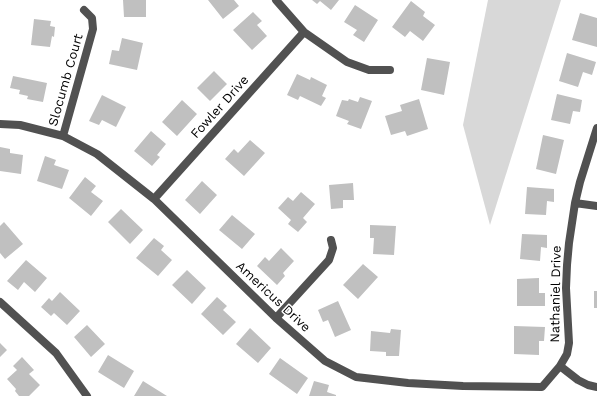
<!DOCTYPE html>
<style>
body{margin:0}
canvas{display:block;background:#fff}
</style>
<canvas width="597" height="396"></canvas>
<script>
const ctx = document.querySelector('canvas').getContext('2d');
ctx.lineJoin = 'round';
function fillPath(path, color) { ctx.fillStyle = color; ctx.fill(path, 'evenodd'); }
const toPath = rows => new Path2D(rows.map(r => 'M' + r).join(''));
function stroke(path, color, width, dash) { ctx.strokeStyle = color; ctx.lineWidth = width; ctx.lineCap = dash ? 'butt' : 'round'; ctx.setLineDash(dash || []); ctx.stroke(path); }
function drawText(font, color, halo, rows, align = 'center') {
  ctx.font = font + ' "Work Sans",sans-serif'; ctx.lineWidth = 3; ctx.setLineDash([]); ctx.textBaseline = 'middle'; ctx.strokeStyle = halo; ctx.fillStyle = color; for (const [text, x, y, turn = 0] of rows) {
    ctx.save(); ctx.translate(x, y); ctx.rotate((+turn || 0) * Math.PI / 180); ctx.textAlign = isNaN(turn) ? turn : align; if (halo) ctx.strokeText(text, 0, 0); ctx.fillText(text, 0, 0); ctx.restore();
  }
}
const green = toPath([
 [488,0,561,0,490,225,463,125]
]);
const building = toPath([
 [123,0,146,0,146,17,124,17],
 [208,0,234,0,239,6,223,19],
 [312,0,339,0,331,10,320,1,317,4],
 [411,1,425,12,423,16,435,25,423,41,410,31,405,37,392,27],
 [355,5,378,20,364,42,353,35,357,30,344,22],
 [253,12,262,21,257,25,267,36,252,50,233,30],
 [580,13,597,18,597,47,572,40],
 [34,19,51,21,50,26,55,27,54,37,52,36,50,47,31,45],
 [122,38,143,43,137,70,109,64,112,50,119,51],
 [567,53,596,62,592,75,583,72,578,87,559,81],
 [427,58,450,62,444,95,421,90],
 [214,71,227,84,210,101,197,88],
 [297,74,310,80,311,77,327,85,322,96,326,98,321,106,300,96,298,100,287,95],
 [13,76,47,83,43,102,27,99,28,96,19,94,20,90,10,88],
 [557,94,582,100,580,112,573,111,570,124,551,120],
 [102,95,126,107,116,127,102,120,99,125,89,121],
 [360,97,372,101,361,129,347,124,349,121,336,116,342,100,348,101,349,99,358,102],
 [419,99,428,129,407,136,405,131,391,135,385,116,402,111,400,105],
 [182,100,197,114,177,136,162,122],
 [151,131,166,144,157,155,160,157,152,166,134,151],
 [543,135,564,140,556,174,536,169],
 [250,140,265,153,244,176,225,159,234,149,238,153],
 [0,147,10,149,10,153,23,155,21,174,0,171],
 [45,156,56,160,54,165,69,170,62,189,37,181],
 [85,177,96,186,91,192,103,201,91,216,69,198],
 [202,181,217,195,200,214,185,200],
 [353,183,354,200,343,200,343,208,331,209,329,185],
 [527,187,554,189,554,202,547,201,546,215,525,214],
 [301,192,315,204,303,218,307,222,298,232,288,224,291,220,278,208,288,197,293,201],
 [121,209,143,230,130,244,108,222],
 [232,215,255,234,242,249,219,230],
 [4,222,23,244,5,259,0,253,0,226],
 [370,225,396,226,394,255,373,254,374,238,370,238],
 [522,234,547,235,547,248,541,247,540,261,520,259],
 [154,238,164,246,161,250,172,260,158,276,136,258],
 [281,248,294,261,283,273,285,276,277,285,257,266,265,257,269,261],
 [26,260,47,278,35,292,24,282,18,290,7,281],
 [363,264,378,277,358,299,343,285],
 [187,270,206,288,192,304,172,285],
 [539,278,539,293,545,293,545,306,517,306,517,279],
 [594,291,597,291,597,308,594,308],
 [60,292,80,311,67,325,54,313,51,316,41,307,49,298,52,301],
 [217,297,227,306,223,310,236,322,223,335,201,314],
 [338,301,351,330,335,337,328,320,323,322,318,310],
 [87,325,105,344,91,357,74,337],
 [514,326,545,327,544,341,539,341,539,355,514,354],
 [250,328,271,348,258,363,236,344],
 [391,329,401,330,399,356,386,356,386,352,370,351,371,331,390,333],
 [0,343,7,350,0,357],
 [108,355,134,371,124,388,98,372],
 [22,357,34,370,29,374,40,385,29,396,19,396,15,391,16,389,7,379,17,370,13,366],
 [280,358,308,378,297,394,269,374],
 [143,381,167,396,134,396],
 [314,381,329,385,327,392,336,395,336,396,309,396]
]);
const street = toPath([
 [276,0,304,32,347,62,369,70,390,70],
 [0,124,20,125,63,136,97,154,154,199,276,318,325,361,356,377,408,383,463,386,542,387,560,366,567,354,569,343,566,288,567,265,569,243,575,203,580,182,597,128],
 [63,136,93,29,92,18,84,10],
 [154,199,304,32],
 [575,203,597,206],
 [0,302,56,353,87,396],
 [276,318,329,260,333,248,331,240],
 [560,366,578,380,588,385,597,387]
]);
const streetNames = [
 ["Slocumb Court",66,80,-74],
 ["Fowler Drive",220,107,-48],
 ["Nathaniel Drive",556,294,-89],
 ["Americus Drive",273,297,43]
];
fillPath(green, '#d8d8d8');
fillPath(building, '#c0c0c0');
stroke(street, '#515151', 8);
drawText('13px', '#000', '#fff', streetNames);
</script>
